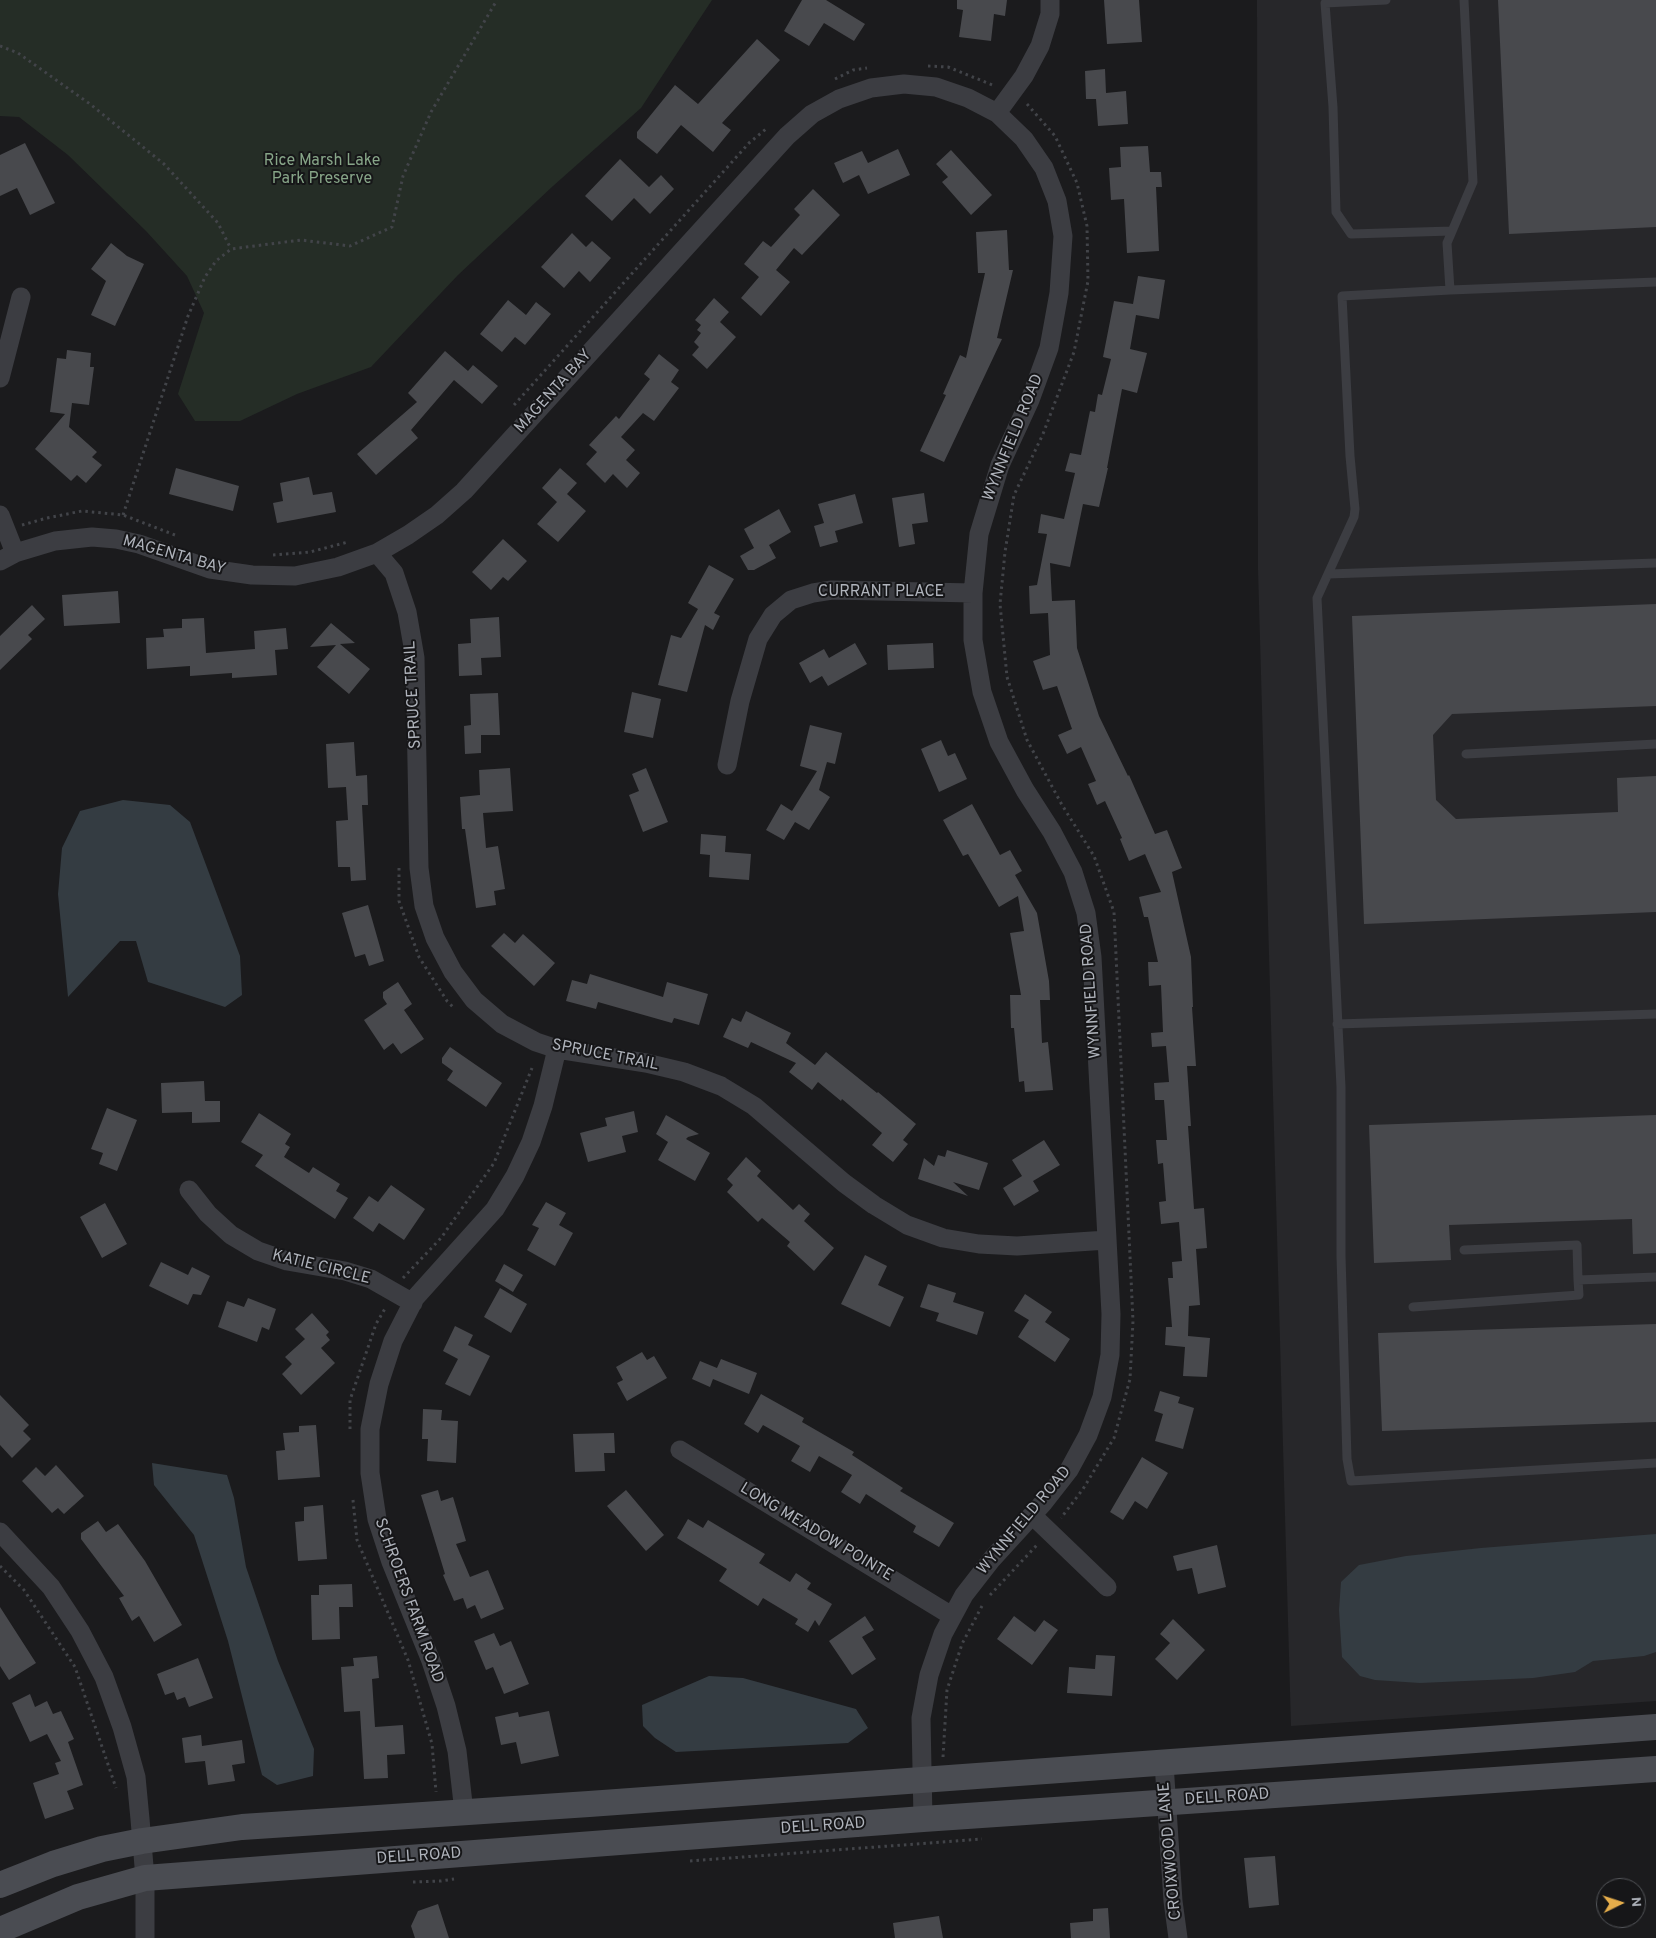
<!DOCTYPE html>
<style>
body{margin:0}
#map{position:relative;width:1656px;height:1938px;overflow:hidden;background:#1b1b1d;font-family:Overpass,sans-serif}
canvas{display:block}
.north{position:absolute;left:1596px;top:1878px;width:50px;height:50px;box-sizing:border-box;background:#161618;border:1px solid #535559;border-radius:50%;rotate:86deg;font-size:14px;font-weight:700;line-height:20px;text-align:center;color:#afb3bb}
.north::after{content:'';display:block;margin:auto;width:18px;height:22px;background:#e5ad4b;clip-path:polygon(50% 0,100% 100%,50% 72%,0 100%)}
</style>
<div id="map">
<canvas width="1656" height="1938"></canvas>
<div class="north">N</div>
</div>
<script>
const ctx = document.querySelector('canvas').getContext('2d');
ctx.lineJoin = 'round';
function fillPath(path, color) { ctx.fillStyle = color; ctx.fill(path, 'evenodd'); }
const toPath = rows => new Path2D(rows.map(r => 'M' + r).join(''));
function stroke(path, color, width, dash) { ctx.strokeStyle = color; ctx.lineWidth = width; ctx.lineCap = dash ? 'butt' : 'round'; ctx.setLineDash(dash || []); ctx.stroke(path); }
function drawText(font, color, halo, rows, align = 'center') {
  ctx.font = font + ' Overpass,sans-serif'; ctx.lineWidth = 4; ctx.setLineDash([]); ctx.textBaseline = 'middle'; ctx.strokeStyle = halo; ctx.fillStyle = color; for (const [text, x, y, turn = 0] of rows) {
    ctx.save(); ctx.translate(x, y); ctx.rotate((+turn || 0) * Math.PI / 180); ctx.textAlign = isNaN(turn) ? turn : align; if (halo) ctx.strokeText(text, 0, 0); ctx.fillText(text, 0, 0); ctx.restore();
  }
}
const built = toPath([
 [1257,0,1656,0,1656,1701,1291,1726,1258,569]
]);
const green = toPath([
 [0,0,712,0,641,108,553,186,458,275,371,367,297,394,240,421,195,421,178,394,204,313,187,276,146,231,68,155,19,117,0,116]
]);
const water = toPath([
 [123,800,170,805,190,822,240,956,242,995,225,1007,148,982,136,941,120,941,68,997,58,894,62,848,80,811],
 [152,1463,227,1475,234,1498,246,1567,278,1661,314,1749,313,1776,277,1785,262,1775,228,1641,194,1535,154,1485],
 [1656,1534,1656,1652,1644,1656,1593,1661,1575,1672,1533,1678,1420,1683,1375,1680,1360,1676,1342,1657,1339,1610,1341,1582,1359,1565,1406,1556,1481,1548],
 [709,1676,743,1678,856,1709,868,1728,848,1743,676,1752,655,1738,643,1726,642,1705]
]);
const building = toPath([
 [802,0,826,0,865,24,854,41,824,23,809,46,784,31],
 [957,0,1007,0,1005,16,994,14,991,41,959,37,963,10,957,9],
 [1104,0,1139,0,1142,42,1107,44],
 [1498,0,1656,0,1656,227,1509,234],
 [757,39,780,60,722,123,731,130,713,152,681,125,657,154,637,138,637,132,675,85,698,104],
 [1105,69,1106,93,1126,91,1128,124,1098,126,1096,99,1086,99,1085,71],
 [25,143,55,203,30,215,17,188,0,196,0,155],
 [1148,146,1150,172,1161,172,1162,187,1156,187,1159,251,1127,253,1124,199,1111,200,1109,168,1121,167,1120,147],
 [898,149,910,175,868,194,859,175,843,183,834,163,862,151,868,163],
 [951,150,992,195,971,215,942,182,948,177,936,164],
 [620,159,649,187,661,175,674,189,650,214,634,198,612,221,585,196],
 [813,189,840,215,802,255,794,248,776,270,790,282,761,316,741,298,759,277,744,264,763,241,771,247,800,215,794,209],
 [1007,230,1009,270,1013,270,997,338,1002,339,944,462,920,451,946,395,943,394,960,355,966,358,985,273,978,273,976,232],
 [572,233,586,247,592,241,611,258,590,282,579,271,564,288,541,267],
 [111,243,127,256,144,264,115,326,91,315,106,281,91,269],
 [1138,276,1165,280,1159,319,1136,315,1130,349,1147,353,1137,393,1122,389,1107,468,1108,468,1099,507,1083,504,1070,567,1050,563,1052,601,1075,600,1077,648,1099,716,1128,776,1129,775,1155,834,1167,830,1182,868,1172,872,1191,957,1193,1007,1192,1007,1196,1066,1187,1066,1191,1126,1188,1126,1194,1209,1204,1208,1207,1248,1196,1249,1200,1305,1189,1306,1188,1336,1210,1338,1207,1377,1183,1376,1185,1347,1165,1345,1166,1327,1172,1327,1168,1278,1173,1278,1172,1262,1182,1261,1179,1222,1161,1224,1159,1202,1166,1201,1163,1163,1158,1164,1156,1140,1167,1140,1164,1100,1155,1100,1154,1083,1169,1082,1166,1046,1152,1047,1151,1033,1163,1032,1161,985,1149,986,1148,962,1158,962,1148,917,1144,917,1139,897,1161,892,1145,854,1129,861,1120,839,1122,838,1105,801,1097,805,1088,784,1096,781,1081,747,1067,754,1058,735,1072,729,1057,686,1043,690,1033,661,1050,655,1048,613,1030,614,1029,586,1037,585,1047,534,1038,533,1041,514,1064,519,1075,473,1065,471,1070,453,1081,455,1090,411,1095,412,1098,394,1102,395,1111,359,1103,357,1114,301,1133,304],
 [714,298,729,312,720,322,736,337,707,369,692,355,699,347,694,342,701,333,697,330,701,325,695,320],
 [508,300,526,315,536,302,551,314,525,345,515,337,502,352,480,334],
 [67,350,91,353,90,367,94,367,89,405,72,403,69,427,97,452,92,457,102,465,86,483,77,475,71,481,35,449,65,414,50,412,57,358,66,359],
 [445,351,468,371,473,365,498,386,482,404,454,380,411,430,418,438,376,475,357,454,417,402,408,393],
 [659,354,679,370,671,382,679,388,654,421,643,413,621,437,635,450,626,460,640,473,627,488,613,474,605,483,586,464,597,452,589,445,616,416,619,419,650,379,644,374],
 [176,468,239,486,233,511,169,494],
 [560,468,577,483,567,494,586,511,558,542,537,524,557,502,542,488],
 [309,477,313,495,332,492,336,512,277,523,273,503,283,501,280,483],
 [924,493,928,522,912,524,915,544,899,547,892,498],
 [855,494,863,523,835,531,838,542,820,547,814,526,824,523,818,504],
 [779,509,791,532,769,545,776,558,754,570,748,570,740,556,754,548,744,529],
 [503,539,527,561,508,581,503,577,491,590,472,572],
 [709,565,734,579,714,613,720,616,713,630,705,625,687,692,658,685,671,635,681,638,698,609,688,603],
 [118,591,120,623,64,626,62,595],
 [1656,604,1656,706,1452,714,1433,735,1436,800,1456,819,1618,812,1617,778,1656,776,1656,912,1364,924,1352,616],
 [32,605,45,619,28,635,32,639,0,670,0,636],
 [499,617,501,657,481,658,482,675,459,676,458,644,471,643,470,619],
 [204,618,206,653,255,649,254,631,286,628,288,649,275,650,277,675,232,678,232,673,190,676,190,666,147,669,146,638,164,637,163,629,182,628,182,619],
 [331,623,355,643,340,644,370,669,349,694,317,667,336,645,310,647],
 [855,643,867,664,828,686,822,676,810,683,799,663,824,649,829,658],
 [933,643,934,668,888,670,887,645],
 [632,692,661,699,653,738,624,732],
 [498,693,500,735,481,735,481,753,465,754,464,726,471,725,470,694],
 [810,725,842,733,835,764,827,762,819,790,830,797,809,830,795,822,784,840,766,830,781,804,792,811,817,771,800,766],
 [941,740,948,756,955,753,967,779,939,792,921,749],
 [354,742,356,776,367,775,368,805,362,805,366,880,351,881,350,867,338,867,336,821,348,820,346,787,328,788,326,744],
 [510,768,513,811,483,813,486,848,498,846,505,889,494,891,496,905,476,908,465,829,462,829,460,797,480,795,479,770],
 [646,768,668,822,643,832,629,795,639,791,632,774],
 [972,804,1000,855,1010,850,1022,871,1015,875,1037,913,1049,981,1050,1000,1040,1000,1042,1043,1048,1042,1053,1090,1025,1092,1024,1081,1019,1082,1014,1028,1011,1028,1010,995,1021,995,1010,933,1024,931,1018,896,999,907,968,854,963,856,943,820],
 [701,834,726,836,725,852,751,854,749,880,709,877,710,855,700,854],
 [368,905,384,961,369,966,365,954,355,957,342,913],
 [504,933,515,943,523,934,555,963,534,986,491,946],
 [590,974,663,997,667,982,708,994,699,1025,674,1018,672,1023,598,1002,596,1009,566,1001,572,980,587,984],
 [398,982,412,1004,404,1010,424,1039,401,1054,393,1043,384,1050,364,1020,387,1004,383,998,383,992],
 [746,1011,791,1033,786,1043,815,1065,826,1052,877,1093,878,1092,916,1124,903,1140,908,1144,893,1162,872,1145,882,1133,842,1099,841,1101,818,1082,812,1090,789,1072,796,1063,751,1042,748,1048,723,1037,732,1018,741,1022],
 [450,1047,502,1083,486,1107,447,1080,453,1071,442,1063,442,1058],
 [204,1081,205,1101,220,1101,220,1122,192,1123,192,1112,162,1113,161,1083],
 [107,1108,137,1120,117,1171,99,1164,103,1153,91,1149],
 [634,1111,638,1132,622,1136,626,1152,588,1162,580,1133,607,1126,605,1118],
 [259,1113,291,1134,285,1144,290,1147,284,1157,309,1173,313,1167,340,1184,336,1191,348,1198,335,1219,255,1166,263,1155,241,1142],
 [666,1115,699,1134,688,1137,686,1139,710,1153,695,1181,658,1160,668,1142,656,1134],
 [1656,1115,1656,1253,1633,1254,1632,1219,1449,1225,1451,1260,1374,1263,1369,1125],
 [1044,1140,1060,1165,1033,1181,1039,1191,1014,1206,1003,1188,1022,1176,1012,1160],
 [947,1150,988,1163,979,1190,953,1182,968,1196,918,1179,924,1158,934,1166,938,1155,945,1157],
 [746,1157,761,1171,757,1176,793,1210,799,1204,810,1214,804,1221,834,1248,814,1271,787,1246,790,1242,762,1218,758,1222,727,1192,733,1185,727,1179],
 [391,1185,425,1209,404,1240,379,1223,373,1232,353,1218,369,1196,378,1202],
 [546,1202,566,1213,559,1225,573,1233,555,1266,527,1250,539,1228,532,1225],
 [105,1203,127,1244,102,1258,80,1217],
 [865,1255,887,1266,878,1285,904,1297,890,1327,841,1304],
 [161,1262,188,1275,192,1267,210,1276,201,1295,193,1294,188,1305,149,1286],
 [504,1264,523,1275,513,1292,495,1281],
 [928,1284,956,1293,953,1302,984,1312,977,1335,936,1321,939,1313,920,1307],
 [500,1288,527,1304,511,1333,484,1317],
 [1025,1294,1052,1312,1045,1322,1070,1339,1055,1362,1018,1337,1029,1320,1014,1311],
 [248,1298,276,1309,269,1330,262,1327,257,1342,218,1327,227,1301,244,1307],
 [312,1313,329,1332,326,1335,330,1340,321,1348,335,1363,301,1395,282,1374,292,1364,285,1357,305,1339,295,1329],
 [1656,1324,1656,1422,1382,1431,1378,1333],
 [455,1326,473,1335,468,1345,490,1356,470,1396,445,1384,458,1359,443,1351],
 [642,1352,647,1360,654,1356,667,1378,627,1401,617,1383,623,1380,616,1367],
 [721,1359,757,1373,749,1394,713,1379,710,1387,692,1379,700,1361,717,1368],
 [1160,1391,1180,1397,1178,1403,1194,1408,1183,1449,1155,1441,1163,1414,1154,1411],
 [761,1394,804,1418,802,1422,854,1452,852,1455,903,1488,900,1491,954,1523,939,1547,913,1532,916,1526,866,1494,860,1504,841,1492,852,1475,819,1456,810,1472,791,1461,800,1446,763,1425,758,1433,744,1424],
 [0,1395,29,1425,23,1431,31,1439,12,1458,0,1445],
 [423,1409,442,1410,441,1420,458,1421,456,1463,427,1461,428,1439,422,1439],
 [316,1425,320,1477,278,1480,276,1451,285,1450,283,1433,299,1432,299,1426],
 [614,1433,615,1453,604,1453,605,1471,575,1472,573,1434],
 [1142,1457,1168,1473,1147,1509,1135,1501,1123,1520,1110,1512],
 [56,1465,84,1496,64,1514,58,1508,52,1513,22,1481,36,1467,45,1476],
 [438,1490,441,1501,453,1497,466,1541,456,1544,470,1577,488,1570,504,1609,481,1619,475,1605,467,1609,463,1598,454,1601,443,1575,445,1574,421,1495],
 [626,1490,664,1535,646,1551,607,1506],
 [323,1505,327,1559,298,1561,295,1522,304,1521,304,1507],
 [688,1519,703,1528,708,1520,765,1554,759,1563,790,1582,796,1573,811,1583,807,1589,832,1604,819,1626,815,1620,808,1632,795,1624,798,1619,763,1598,758,1606,719,1581,727,1569,677,1538],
 [98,1521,106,1532,118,1524,145,1561,182,1625,154,1642,139,1616,132,1621,119,1598,124,1596,81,1539,81,1533],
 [1217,1545,1226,1587,1198,1594,1192,1568,1177,1571,1173,1556],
 [352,1584,353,1607,339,1607,340,1639,312,1640,311,1595,319,1595,319,1585],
 [0,1607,36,1663,9,1680,0,1666],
 [865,1616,874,1630,862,1637,876,1659,852,1675,829,1641],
 [1014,1616,1035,1632,1044,1620,1058,1630,1032,1665,997,1639],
 [1173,1619,1205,1650,1177,1680,1155,1659,1170,1643,1160,1634],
 [494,1633,500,1646,511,1641,529,1684,504,1694,493,1667,486,1670,474,1641],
 [1096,1655,1115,1656,1112,1696,1067,1693,1069,1667,1095,1669],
 [377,1656,379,1678,372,1679,375,1727,403,1725,405,1754,387,1755,388,1778,364,1779,360,1711,344,1712,341,1667,354,1666,353,1658],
 [198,1658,213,1698,189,1707,185,1697,177,1700,174,1692,165,1695,157,1674],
 [30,1694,35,1707,47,1701,53,1714,61,1711,74,1739,68,1742,83,1785,67,1791,74,1809,45,1819,33,1783,59,1774,55,1763,61,1761,47,1734,30,1742,12,1703],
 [549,1711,559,1756,521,1764,516,1742,501,1745,495,1717,518,1712,519,1717],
 [201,1735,202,1746,242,1740,245,1763,232,1765,235,1781,208,1785,205,1761,185,1763,182,1738],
 [1275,1856,1279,1905,1249,1908,1244,1858],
 [438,1904,449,1938,415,1938,411,1926,418,1911],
 [1108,1908,1110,1938,1071,1938,1070,1923,1093,1921,1093,1909],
 [939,1916,943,1938,895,1938,893,1923]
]);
const path = toPath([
 [0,46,18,53,90,104,164,164,218,223,231,249],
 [928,66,948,67,995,86],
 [835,79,853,70,867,68],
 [1027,104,1055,136,1077,183,1087,226,1088,281,1074,352,1043,434,1014,495,1005,552,1000,604,1007,677,1027,740,1062,805,1094,856,1114,912,1133,1321,1130,1379,1114,1438,1083,1489,1061,1518],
 [514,405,749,143,766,129],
 [123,515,188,316,205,277,216,261,231,249,301,240,350,246,392,227,403,176,431,112,497,0],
 [22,525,47,518,82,511,123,515,175,535],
 [273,555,310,552,348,542],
 [399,868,399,901,419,957,447,1001,455,1009],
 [403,1278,441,1238,494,1163,532,1068],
 [350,1429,350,1400,376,1324,386,1307],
 [353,1500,357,1540,408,1660,432,1744,436,1792],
 [0,1566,24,1590,75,1667,116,1788],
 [990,1595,1037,1545],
 [943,1757,947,1690,962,1644,983,1604],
 [690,1861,982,1839],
 [413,1882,441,1881,454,1879]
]);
const lane = toPath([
 [1386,0,1325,3,1333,107,1336,212,1351,234,1452,231],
 [1464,0,1473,182,1447,243,1450,290,1656,282],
 [1450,290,1342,296,1350,456,1355,509,1354,517,1317,598,1341,1087,1341,1256,1347,1459,1351,1481,1656,1463],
 [1328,574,1656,563],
 [1466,754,1656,744],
 [1337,1024,1656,1014],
 [1464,1250,1577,1245,1578,1280],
 [1413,1307,1579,1295,1578,1280,1656,1277]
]);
const street = toPath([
 [997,113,1024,76,1040,46,1050,14,1050,0],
 [0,378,21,297],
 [0,515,15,553],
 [377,553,394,573,407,612,415,658,419,868,424,906,435,938,453,972,474,1000,502,1024,536,1042,557,1049,646,1063,684,1072,721,1086,754,1106,844,1183,874,1205,907,1225,943,1238,979,1244,1017,1246,1107,1240],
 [0,561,15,553,55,541,92,537,116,539,139,544,210,569,252,575,295,576,338,567,377,553,408,535,437,515,464,491,787,136,812,114,839,99,871,88,904,84,936,87,968,98,997,113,1024,139,1044,168,1057,201,1063,236,1059,293,1049,348,1030,400,1000,465,979,534,973,593,973,640,982,692,999,742,1025,790,1052,832,1073,872,1086,913,1092,957,1111,1314,1110,1355,1102,1397,1088,1435,1069,1470,1044,1502,992,1559,964,1595,943,1634,929,1675,921,1718,923,1819],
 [727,765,740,701,758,639,773,615,791,600,813,593,832,590,973,593],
 [189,1190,208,1214,231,1235,258,1251,287,1261,345,1271,371,1279,413,1303],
 [680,1450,952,1616],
 [1032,1515,1107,1587],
 [0,1532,51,1587,80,1631,104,1677,122,1727,136,1777,140,1819,145,1878,145,1938],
 [1164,1763,1173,1901,1178,1938],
 [464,1812,457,1751,446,1706,431,1661,391,1562,377,1519,370,1473,370,1429,379,1384,393,1341,415,1298,495,1209,515,1176,531,1142,543,1106,557,1049]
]);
const secondary = toPath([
 [0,1885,53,1864,102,1849,142,1841,242,1827,589,1804,1656,1727],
 [0,1930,78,1897,145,1878,923,1819,1656,1769]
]);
const parkNames = [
 ["Rice Marsh Lake",322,162],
 ["Park Preserve",322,180]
];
const streetNames = [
 ["MAGENTA BAY",554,392,-48],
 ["WYNNFIELD ROAD",1014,438,-68],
 ["MAGENTA BAY",174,556,16],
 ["CURRANT PLACE",881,593],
 ["SPRUCE TRAIL",414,695,-93],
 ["WYNNFIELD ROAD",1092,991,-94],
 ["SPRUCE TRAIL",605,1056,11],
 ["KATIE CIRCLE",321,1268,14],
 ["WYNNFIELD ROAD",1025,1521,-50],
 ["LONG MEADOW POINTE",816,1533,31],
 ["SCHROERS FARM ROAD",408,1601,70],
 ["DELL ROAD",1227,1798,-4],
 ["DELL ROAD",823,1827,-4],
 ["CROIXWOOD LANE",1171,1851,-95],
 ["DELL ROAD",419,1857,-4]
];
fillPath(built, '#27272a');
fillPath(green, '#252d26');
fillPath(water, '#343c42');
fillPath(building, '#48494d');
stroke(path, '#424449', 3, [2.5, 4]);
stroke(lane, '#3c3d42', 9);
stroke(street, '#3c3d42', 19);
stroke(secondary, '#4a4c52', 26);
drawText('16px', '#87a588', '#161618', parkNames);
drawText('16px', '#afb3bb', '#161618', streetNames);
</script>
